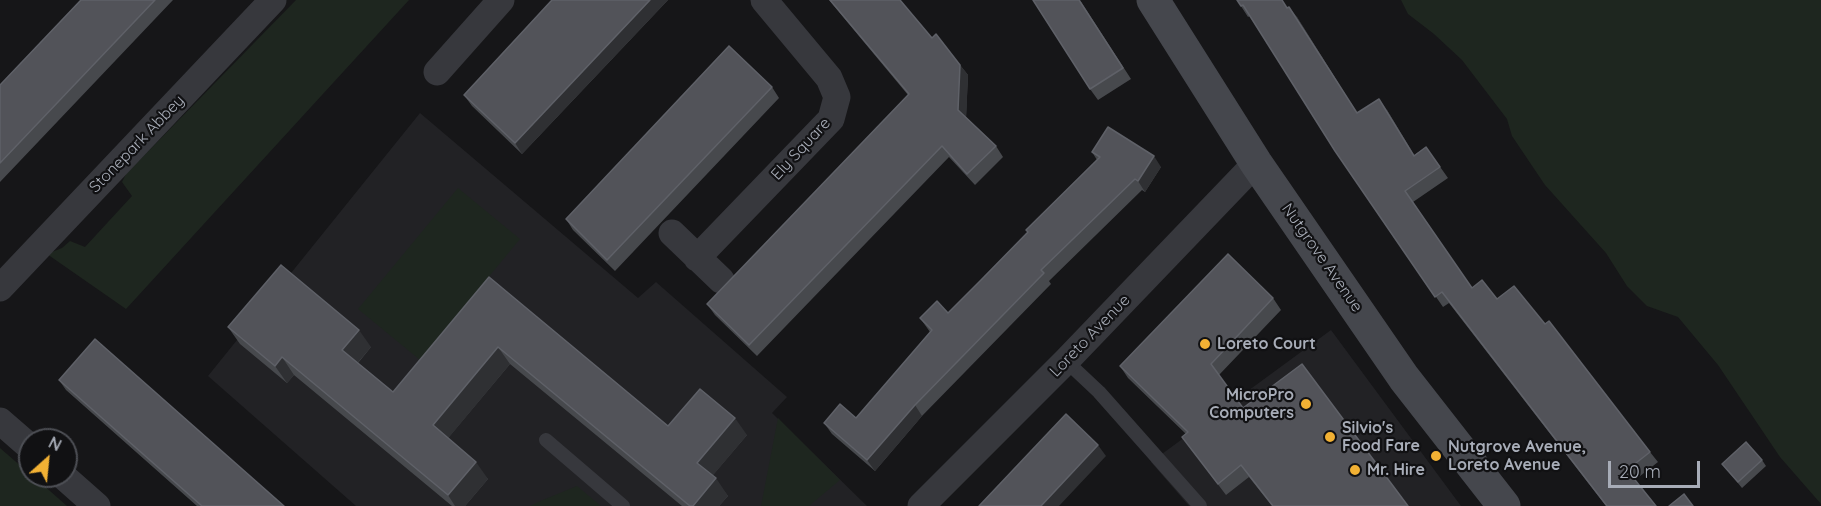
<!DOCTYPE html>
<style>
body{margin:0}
#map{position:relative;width:1821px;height:506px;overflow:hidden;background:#161618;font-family:Quicksand,sans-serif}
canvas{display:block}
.north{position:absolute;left:18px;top:428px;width:60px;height:60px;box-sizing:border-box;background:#111113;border:2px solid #4d4f55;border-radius:50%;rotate:27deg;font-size:16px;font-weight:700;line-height:24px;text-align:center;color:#a8adb8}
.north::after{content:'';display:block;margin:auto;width:21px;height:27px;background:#f2b134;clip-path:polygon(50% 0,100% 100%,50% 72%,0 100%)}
.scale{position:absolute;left:1608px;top:461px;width:92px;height:27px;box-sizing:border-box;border:3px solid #a8adb8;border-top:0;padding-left:8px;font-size:18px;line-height:21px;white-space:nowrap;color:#a8adb8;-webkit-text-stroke:4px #111113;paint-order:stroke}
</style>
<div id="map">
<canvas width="1821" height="506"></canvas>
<div class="north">N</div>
<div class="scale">20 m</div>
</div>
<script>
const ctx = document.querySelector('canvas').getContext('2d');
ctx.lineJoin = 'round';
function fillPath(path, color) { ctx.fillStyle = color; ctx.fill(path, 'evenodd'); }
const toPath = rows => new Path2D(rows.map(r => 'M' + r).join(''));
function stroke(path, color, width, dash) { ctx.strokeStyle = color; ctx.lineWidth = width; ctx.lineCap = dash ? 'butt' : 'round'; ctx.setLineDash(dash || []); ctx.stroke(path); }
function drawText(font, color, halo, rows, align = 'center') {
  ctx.font = font + ' Quicksand,sans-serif'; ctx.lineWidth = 4.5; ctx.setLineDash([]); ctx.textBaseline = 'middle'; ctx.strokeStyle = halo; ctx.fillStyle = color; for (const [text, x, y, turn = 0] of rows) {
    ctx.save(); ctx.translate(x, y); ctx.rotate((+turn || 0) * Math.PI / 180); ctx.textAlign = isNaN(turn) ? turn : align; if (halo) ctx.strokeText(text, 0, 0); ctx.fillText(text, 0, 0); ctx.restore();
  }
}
const built = toPath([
 [420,113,638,298,656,282,787,397,772,413,867,506,356,506,208,376],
 [1331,330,1461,506,1189,506,1151,462]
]);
const green = toPath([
 [296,0,409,0,126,309,47,254,62,248,70,241,85,247,132,196,122,182,126,174],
 [1401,0,1821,0,1821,504,1780,457,1718,365,1678,317,1647,306,1627,286,1606,253,1545,185,1512,136,1507,119,1462,60,1434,34,1408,14],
 [458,188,520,239,420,360,358,309],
 [778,418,840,480,809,506,761,506],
 [0,448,30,474,30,476,33,476,67,506,0,506],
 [577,486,601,506,530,506,538,502]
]);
const service = toPath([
 [1066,361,1099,392,1200,506],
 [546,440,623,506]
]);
const minor = toPath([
 [437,72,501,0],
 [672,233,721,280],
 [697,258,831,119,837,97,829,78,764,0],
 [0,288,273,0],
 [0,421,30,447],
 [63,476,97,506],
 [921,506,1066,361,1256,163]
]);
const secondary = toPath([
 [1153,0,1256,163,1404,378,1504,506]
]);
const wall = toPath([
 [81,0,173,0,0,182,0,85],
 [552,0,668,0,522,154,472,106,464,95],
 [829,0,900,0,932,38,960,65,968,75,966,117,996,146,1003,157,975,185,949,157,757,356,715,315,707,304,908,95],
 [1080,0,1131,79,1098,100,1090,89],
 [1237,0,1288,8,1297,17,1357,113,1387,110,1414,155,1426,147,1448,178,1413,202,1472,288,1497,299,1545,324,1650,452,1658,462,1635,480,1656,506,1606,506,1449,303,1443,307,1335,151,1250,16,1248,17],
 [772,87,779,98,615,271,573,230,566,219],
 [1092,152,1161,167,1145,192,1142,190,1049,281,1051,284,922,416,875,471,832,434,824,423,856,418,930,332,920,318,948,313,1028,232,1026,230,1097,160],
 [489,277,668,426,747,435,712,476,728,496,719,506,682,506,510,364,448,438,488,479,465,506,452,506,294,375,287,383,240,344,228,327,371,347,358,363,393,392],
 [1273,298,1281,310,1219,375,1243,408,1408,506,1272,506,1249,477,1226,495,1182,437,1186,434,1128,378,1120,366],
 [59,380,284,506,197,506,66,390],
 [1762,460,1766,466,1742,488,1722,464]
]);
const shadedWall = toPath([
 [650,0,668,0,522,154,515,143],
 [1289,7,1297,17,1364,124,1357,113],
 [960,65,968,75,966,121,958,110],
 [1379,99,1387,110,1421,166,1414,156],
 [1154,156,1161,167,1145,192,1138,181],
 [359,330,371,347,354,367,342,350],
 [498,347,510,364,445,442,433,425],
 [282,357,294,375,287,383,275,366],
 [915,405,922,416,875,471,867,460],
 [735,418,747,435,709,480,697,463],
 [1098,445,1106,456,1059,506,1041,506],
 [476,462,488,479,465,506,455,506,448,495],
 [716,478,728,496,719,506,693,506]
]);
const building = toPath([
 [81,0,155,0,0,163,0,85,81,0],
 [552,0,650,0,515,143,464,95,552,0],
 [830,0,900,0,932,38,936,34,960,65,958,110,996,146,967,174,942,146,749,345,707,304,909,94,830,0],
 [1033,0,1079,0,1123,68,1090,89,1033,0],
 [1237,0,1282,0,1287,8,1289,7,1357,113,1379,99,1414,156,1426,147,1440,167,1405,191,1472,288,1482,280,1497,299,1514,286,1545,324,1549,321,1650,452,1627,470,1656,506,1607,506,1442,292,1435,297,1335,151,1243,5,1241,6,1237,0],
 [729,46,772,87,607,260,566,219,729,46],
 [1108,127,1154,156,1138,181,1135,179,1041,270,1044,273,915,405,867,460,824,423,840,404,856,418,932,330,920,318,937,301,948,313,981,280,1028,232,1026,230,1100,157,1092,152,1108,127],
 [1228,254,1273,298,1211,364,1243,408,1302,364,1408,506,1273,506,1241,465,1218,484,1182,437,1188,432,1120,366,1228,254],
 [281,265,359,330,342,350,393,392,489,277,668,426,700,389,735,418,697,463,716,478,693,506,690,506,498,347,433,425,476,462,448,495,282,357,275,366,228,327,281,265],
 [95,339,284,506,202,506,59,380,95,339],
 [1066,414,1098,445,1041,506,979,506,1066,414],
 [1746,442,1762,460,1738,482,1722,464,1746,442],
 [1684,494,1693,506,1669,506,1684,494]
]);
const markers = [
 [1205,344,6,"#f2b134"],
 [1306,404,6,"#f2b134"],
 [1330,437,6,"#f2b134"],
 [1436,456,6,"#f2b134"],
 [1355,470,6,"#f2b134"]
];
const streetNames = [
 ["Stonepark Abbey",137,144,-46],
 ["Ely Square",801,149,-47],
 ["Nutgrove Avenue",1322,258,55],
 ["Loreto Avenue",1090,336,-46]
];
const poiNames = [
 ["Loreto Court",1217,344],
 ["MicroPro",1294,395,"right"],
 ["Computers",1294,413,"right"],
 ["Silvio's",1342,428],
 ["Food Fare",1342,446],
 ["Nutgrove Avenue,",1448,447],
 ["Loreto Avenue",1448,465],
 ["Mr. Hire",1367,470]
];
fillPath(built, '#222225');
fillPath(green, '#1e261f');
stroke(service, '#37383d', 14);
stroke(minor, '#37383d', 27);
stroke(secondary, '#45474d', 33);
fillPath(wall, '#47494d');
fillPath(shadedWall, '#2f3033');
fillPath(building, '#525359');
stroke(building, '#5f6168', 1.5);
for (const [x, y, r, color] of markers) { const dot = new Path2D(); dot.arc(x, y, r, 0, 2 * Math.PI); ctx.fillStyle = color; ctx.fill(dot); stroke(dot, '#111113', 2); }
drawText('16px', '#a8adb8', '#111113', streetNames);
drawText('bold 16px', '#a8adb8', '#111113', poiNames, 'left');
</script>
